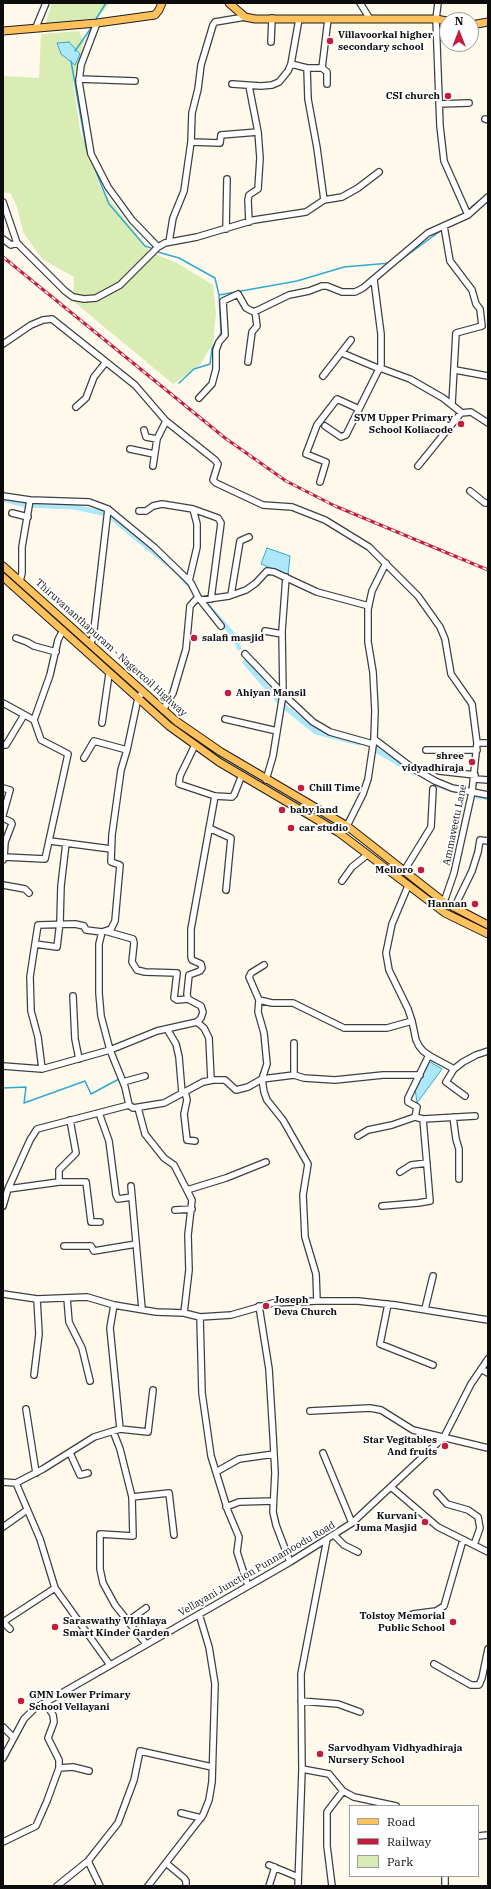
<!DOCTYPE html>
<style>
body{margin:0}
#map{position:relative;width:491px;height:1889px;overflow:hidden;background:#fff9ec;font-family:"IBM Plex Serif",serif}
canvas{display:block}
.frame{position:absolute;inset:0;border:4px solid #0c0c0c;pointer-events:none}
.legend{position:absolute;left:349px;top:1805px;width:130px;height:72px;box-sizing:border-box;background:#fff;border:1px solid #9e9e9e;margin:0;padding:5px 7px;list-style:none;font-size:12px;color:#0c0c0c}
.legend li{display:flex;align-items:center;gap:8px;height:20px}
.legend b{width:20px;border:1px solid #9e9e9e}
.north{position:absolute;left:439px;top:12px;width:40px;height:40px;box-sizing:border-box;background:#fff;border:1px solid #9e9e9e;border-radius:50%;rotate:0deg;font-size:11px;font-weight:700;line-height:16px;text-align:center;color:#0c0c0c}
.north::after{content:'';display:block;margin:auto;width:14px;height:18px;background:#c41d3b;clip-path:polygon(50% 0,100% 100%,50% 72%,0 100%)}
</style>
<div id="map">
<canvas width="491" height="1889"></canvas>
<div class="frame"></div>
<ul class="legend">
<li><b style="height:5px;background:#ffc15c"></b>Road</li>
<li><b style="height:5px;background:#c41d3b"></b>Railway</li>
<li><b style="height:11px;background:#d8ecb3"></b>Park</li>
</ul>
<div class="north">N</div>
</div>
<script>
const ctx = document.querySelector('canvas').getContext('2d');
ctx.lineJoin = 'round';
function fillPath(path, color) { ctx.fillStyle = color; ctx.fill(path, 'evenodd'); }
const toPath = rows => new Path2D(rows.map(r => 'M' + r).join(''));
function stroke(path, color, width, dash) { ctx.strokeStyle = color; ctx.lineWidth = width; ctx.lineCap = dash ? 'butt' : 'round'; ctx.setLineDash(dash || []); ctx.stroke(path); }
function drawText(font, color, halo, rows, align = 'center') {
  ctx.font = font + ' "IBM Plex Serif",serif'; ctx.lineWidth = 4; ctx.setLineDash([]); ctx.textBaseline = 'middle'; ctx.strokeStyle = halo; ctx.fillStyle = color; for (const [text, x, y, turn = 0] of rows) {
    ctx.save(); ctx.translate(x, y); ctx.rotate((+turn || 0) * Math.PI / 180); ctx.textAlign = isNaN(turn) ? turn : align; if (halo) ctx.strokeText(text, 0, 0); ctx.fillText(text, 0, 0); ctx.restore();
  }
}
const green = toPath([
 [52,3,110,3,97,18,45,24],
 [79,31,84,42,73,83,80,130,100,187,150,252,177,263,213,285,216,313,213,343,200,365,173,384,73,301,74,277,42,259,23,232,17,206,10,193,5,193,3,186,3,80,5,76,39,78,41,34]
]);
const water = toPath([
 [69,42,80,54,75,65,61,54,57,43,69,42],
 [267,548,290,556,288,575,261,564,267,548],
 [429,1061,442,1069,417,1103,415,1088,429,1061]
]);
const stream = toPath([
 [96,19,106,3],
 [75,51,91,28],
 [71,61,86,147,88,154],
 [90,157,109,204,145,246,151,248],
 [471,207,488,194],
 [158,252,179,258,215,278,219,295,221,333,212,348,210,364,194,369,179,383],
 [398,262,443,229],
 [219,295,297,281,344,267,390,263],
 [3,1088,26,1087,24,1103,85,1081,91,1094,119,1079]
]);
const canal = toPath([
 [3,499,25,505,74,507,102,513],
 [110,516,174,569,193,589],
 [201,598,235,637,239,648],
 [245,662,281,704,316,732,359,743],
 [376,750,415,773],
 [438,785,455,791],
 [476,796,488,798]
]);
const minor = toPath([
 [360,3,370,19],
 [438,3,436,19,440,126,444,161,468,215],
 [245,17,215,22,213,25,201,65,198,89,192,113,191,142,220,143,221,135,258,132],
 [299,19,291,64,307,68,308,99,317,148,324,200,342,197,358,188,379,172],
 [97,23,81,65,79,82,91,154,108,187,132,220,158,247],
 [36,27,46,3],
 [271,42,272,18],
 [307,68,322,68,327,72,327,84],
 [322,68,328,19],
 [79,79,135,81],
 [232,84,261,86,272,85,279,82,288,71,291,64],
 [439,104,469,103],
 [485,119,488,120],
 [3,202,17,243,65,291,73,297,84,299,96,298,120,285,158,247,165,243,197,237,254,220,306,212,324,200],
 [249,222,248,200,249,195,258,189,260,158,258,132,249,86],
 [444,226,450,261,472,290,476,304,480,309,482,326,456,333,452,404],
 [226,229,227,179],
 [3,239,11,245,17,243],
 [169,242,173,218,184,191,191,142],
 [3,344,31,325,43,320,52,319,135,385,166,421,215,460,218,464,213,480,216,483,263,505,292,507,325,520,369,547,418,596,440,627,445,639,451,674,472,704,477,743,472,792,454,873,444,902],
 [342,353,380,369],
 [248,362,252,332,257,326,255,311],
 [380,368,410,379,443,398,462,413],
 [455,370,488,376],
 [323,376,351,340],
 [199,398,212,384,216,369,216,350,219,342,225,335,223,301,238,294,246,308,254,312,289,295,309,291,322,286,327,286,342,292,355,292,363,288,428,233,468,215,488,197],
 [76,407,86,398,94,377,106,362],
 [325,426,341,437,346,435,381,365,381,334,374,280],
 [144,430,146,437,157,439],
 [130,449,154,454],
 [153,466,157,439,166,421],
 [418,466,461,413,471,412,488,423],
 [320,482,326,462,306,454,317,425,337,399,359,409],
 [470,491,485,503,488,503],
 [3,496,30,500,89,502,108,509,154,547,185,577,191,583,198,597,221,626],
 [193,509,218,518,221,523,211,599],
 [139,511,146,511,153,506,162,504,193,509,197,524,197,547,189,581],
 [12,513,28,517],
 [20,581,22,573,22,547,30,500],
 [231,595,240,541,249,537],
 [201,600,229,596,246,590,256,583,267,571,274,572,317,592,369,606],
 [265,631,282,634],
 [16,638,27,642,34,646,56,652],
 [90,644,93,638,108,509],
 [245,654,283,694,313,722,330,732,373,744],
 [143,692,138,698,127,750,121,770,112,835,111,862,120,865,115,921,111,929,102,932,99,944,99,993,101,1016,110,1050,125,1087,129,1105,133,1108,164,1103,203,1082,213,1080,225,1080,236,1090,248,1087,262,1079,264,1092,267,1100,283,1120,308,1164,303,1195,305,1237,316,1274,317,1301,358,1301,395,1305,488,1320],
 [3,703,34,720],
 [163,710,173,693,186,649,190,606,198,597],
 [225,719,277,731],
 [102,723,109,674],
 [374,739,411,767,435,781,452,788,488,795],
 [477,743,488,743],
 [3,745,6,745,24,715],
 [195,745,180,776,179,784,215,796],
 [426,750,477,750],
 [84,758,94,741,127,750],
 [439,771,475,775],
 [475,779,488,780],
 [266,780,273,756,283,694,282,631,286,577],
 [3,788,10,790,3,815,3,818,11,822,12,824,5,842,4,857],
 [347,826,363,794,368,779,374,739,375,711,373,672,368,642,368,609,372,591,386,563],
 [209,828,231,838,226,890],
 [50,841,111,849],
 [3,860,4,857,45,859,68,754,41,740,34,720,50,675,58,640,63,630],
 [404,871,431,827,433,789],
 [342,881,352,867,367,855],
 [3,885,25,889,29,893],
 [408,886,392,924,386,953,389,970,408,1009,412,1021,416,1040,419,1046,423,1051,430,1056,454,1069],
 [454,908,472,871,478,852,480,840,488,841],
 [105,931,133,939,134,943,132,962,137,970,145,972,177,973,174,998,177,1000,188,999],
 [35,944,38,925,75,924,84,926,86,930,102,932],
 [73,996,75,1039,79,1059],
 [259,1000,249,977,251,973,264,965],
 [197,1022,204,1028,209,1038,211,1080],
 [167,1029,176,1044,179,1057,182,1093],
 [294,1043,294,1075,304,1078,335,1080,383,1075,420,1075],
 [429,1055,408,1098,408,1102,417,1107,415,1117,423,1119,475,1116],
 [3,1066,42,1069,110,1050,157,1031,197,1022,201,1018,203,1012,201,1006,188,999,187,994,189,975,200,971,202,968,201,964,192,960,191,957,191,929,215,796,232,797,234,795,242,775],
 [42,1069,38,1037,31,1011,30,977,35,944,57,947,60,922,61,886,66,843],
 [294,1075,262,1079,267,1064,264,1033,258,1012,259,1000,272,1003,293,1003,344,1028,387,1028,412,1021],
 [123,1082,145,1076],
 [185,1092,187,1100,184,1114,187,1140,195,1141],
 [465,1096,446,1082,454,1069,463,1062,476,1055,488,1051],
 [138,1108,145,1134,164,1158,174,1165,192,1200,188,1235,189,1270,184,1313],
 [99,1113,109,1141,116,1195,118,1199,132,1197],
 [453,1117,456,1139,459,1149,459,1179],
 [358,1136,368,1130,392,1125,415,1117],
 [400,1172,411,1165,427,1163],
 [59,1182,59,1170,76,1153,70,1120],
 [131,1186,142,1309],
 [8,1189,59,1182,86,1182,91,1222,100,1222],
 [187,1190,226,1178,266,1162],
 [3,1206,8,1189,30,1140,37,1129,129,1105],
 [382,1206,418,1203,430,1201,423,1119],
 [175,1210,192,1209],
 [64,1246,91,1246,94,1251,136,1244],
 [3,1294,37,1299,87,1297,114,1305,156,1312,184,1313,200,1317,231,1315,273,1303,317,1301],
 [67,1298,69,1322,82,1348,90,1381],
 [388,1304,380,1344,433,1365],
 [114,1305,110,1328,120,1429],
 [259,1306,269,1369,273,1435,275,1473,273,1512,276,1525,290,1562],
 [425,1309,433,1276],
 [200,1317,202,1393,211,1456,228,1511,239,1537,237,1552,248,1586],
 [481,1369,488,1373],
 [34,1375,39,1334,37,1299],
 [26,1409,36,1473],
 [310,1411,370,1408,381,1410,413,1430,488,1448],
 [113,1431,120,1449,132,1497,133,1536,100,1534,100,1569,103,1583,115,1605,146,1644],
 [70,1453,80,1475,88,1473],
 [323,1453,352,1523],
 [216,1472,239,1459,274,1454],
 [3,1482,16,1483,43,1469,94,1437,120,1429,148,1432,153,1390],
 [16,1483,40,1539,55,1588,110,1665],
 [391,1487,438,1527,488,1552],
 [437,1493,447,1504,468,1510,478,1517,480,1528,474,1545],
 [132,1497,169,1493,174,1535],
 [226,1507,239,1502,273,1501],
 [3,1527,27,1510],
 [334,1535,344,1545,358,1552],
 [413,1614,436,1611,444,1606,463,1540],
 [128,1621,146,1608],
 [10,1629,3,1622,55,1588],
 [434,1664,471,1685,479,1685,482,1678,488,1649],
 [301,1701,338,1704,360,1712],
 [3,1727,13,1737],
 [3,1758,24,1719,34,1709,290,1562,352,1523,444,1437,471,1384,488,1359],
 [59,1768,73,1767,89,1771],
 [302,1769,329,1774,343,1791,354,1797,396,1806],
 [181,1813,201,1818],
 [478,1836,488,1835],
 [3,1842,36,1826,47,1801,59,1768,59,1760,48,1738,54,1722,53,1715,45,1702],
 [88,1861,100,1886],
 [166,1863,184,1878,186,1881,186,1886],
 [269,1865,298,1877],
 [445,1876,445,1886],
 [57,1886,88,1861,118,1823,134,1780,140,1751,212,1767],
 [148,1886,203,1815,209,1800,212,1782,215,1684,209,1647,199,1614],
 [269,1886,275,1867],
 [298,1886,302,1769,301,1674,327,1539],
 [332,1886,327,1846,327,1812,343,1791]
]);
const major = toPath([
 [229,3,245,17,255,19,436,19,447,21],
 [471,25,488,22],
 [3,31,97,23,155,15,159,10,162,3],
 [3,566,176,721,221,752,347,826,444,902,488,925],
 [3,577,169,726,219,762,338,832,445,913,488,934]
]);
const rail = toPath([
 [3,257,225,438,286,481,335,506,488,570]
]);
const markers = [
 [330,41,4,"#c41d3b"],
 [448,96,4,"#c41d3b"],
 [461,424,4,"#c41d3b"],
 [194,638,4,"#c41d3b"],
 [228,693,4,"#c41d3b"],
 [472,762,4,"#c41d3b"],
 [301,788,4,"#c41d3b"],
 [282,810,4,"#c41d3b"],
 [291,828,4,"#c41d3b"],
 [421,870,4,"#c41d3b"],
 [475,904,4,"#c41d3b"],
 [266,1306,4,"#c41d3b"],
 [445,1446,4,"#c41d3b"],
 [425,1522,4,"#c41d3b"],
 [453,1622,4,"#c41d3b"],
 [55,1627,4,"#c41d3b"],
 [21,1701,4,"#c41d3b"],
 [320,1754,4,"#c41d3b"]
];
const poiNames = [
 ["Villavoorkal higher",338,35],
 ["secondary school",338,47],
 ["CSI church",440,96,"right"],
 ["SVM Upper Primary",453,418,"right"],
 ["School Koliacode",453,430,"right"],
 ["salafi masjid",202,638],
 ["Ahiyan Mansil",236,693],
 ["shree",464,756,"right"],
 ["vidyadhiraja",464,768,"right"],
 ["Chill Time",309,788],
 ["baby land",290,810],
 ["car studio",299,828],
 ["Melloro",413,870,"right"],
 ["Hannan",467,904,"right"],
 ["Joseph",274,1300],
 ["Deva Church",274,1312],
 ["Star Vegitables",437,1440,"right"],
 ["And fruits",437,1452,"right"],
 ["Kurvani",417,1516,"right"],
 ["Juma Masjid",417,1528,"right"],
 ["Tolstoy Memorial",445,1616,"right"],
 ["Public School",445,1628,"right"],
 ["Saraswathy VIdhlaya",63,1621],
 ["Smart Kinder Garden",63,1633],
 ["GMN Lower Primary",29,1695],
 ["School Vellayani",29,1707],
 ["Sarvodhyam Vidhyadhiraja",328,1748],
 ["Nursery School",328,1760]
];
const streetNames = [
 ["Thiruvananthapuram - Nagercoil Highway",111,648,42],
 ["Ammaveetu Lane",455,825,-78],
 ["Vellayani Junction Punnamoodu Road",257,1569,-30]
];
fillPath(green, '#d8ecb3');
fillPath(water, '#ade7fa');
stroke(water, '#30a9d5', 1);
stroke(stream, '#30a9d5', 1.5);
stroke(canal, '#ade7fa', 5);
stroke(minor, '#3f3f3f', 8);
stroke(major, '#1d1d1d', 9);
stroke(minor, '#fff', 5.5);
stroke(major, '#ffc15c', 7);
stroke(rail, '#c41d3b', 3);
stroke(rail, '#fff', 1.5, [4.5]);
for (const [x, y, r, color] of markers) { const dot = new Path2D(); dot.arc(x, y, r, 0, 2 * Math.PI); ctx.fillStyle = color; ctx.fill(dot); stroke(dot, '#fff', 1.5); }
drawText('bold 10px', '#0c0c0c', '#fff', poiNames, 'left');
drawText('10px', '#0c0c0c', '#fff', streetNames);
</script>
